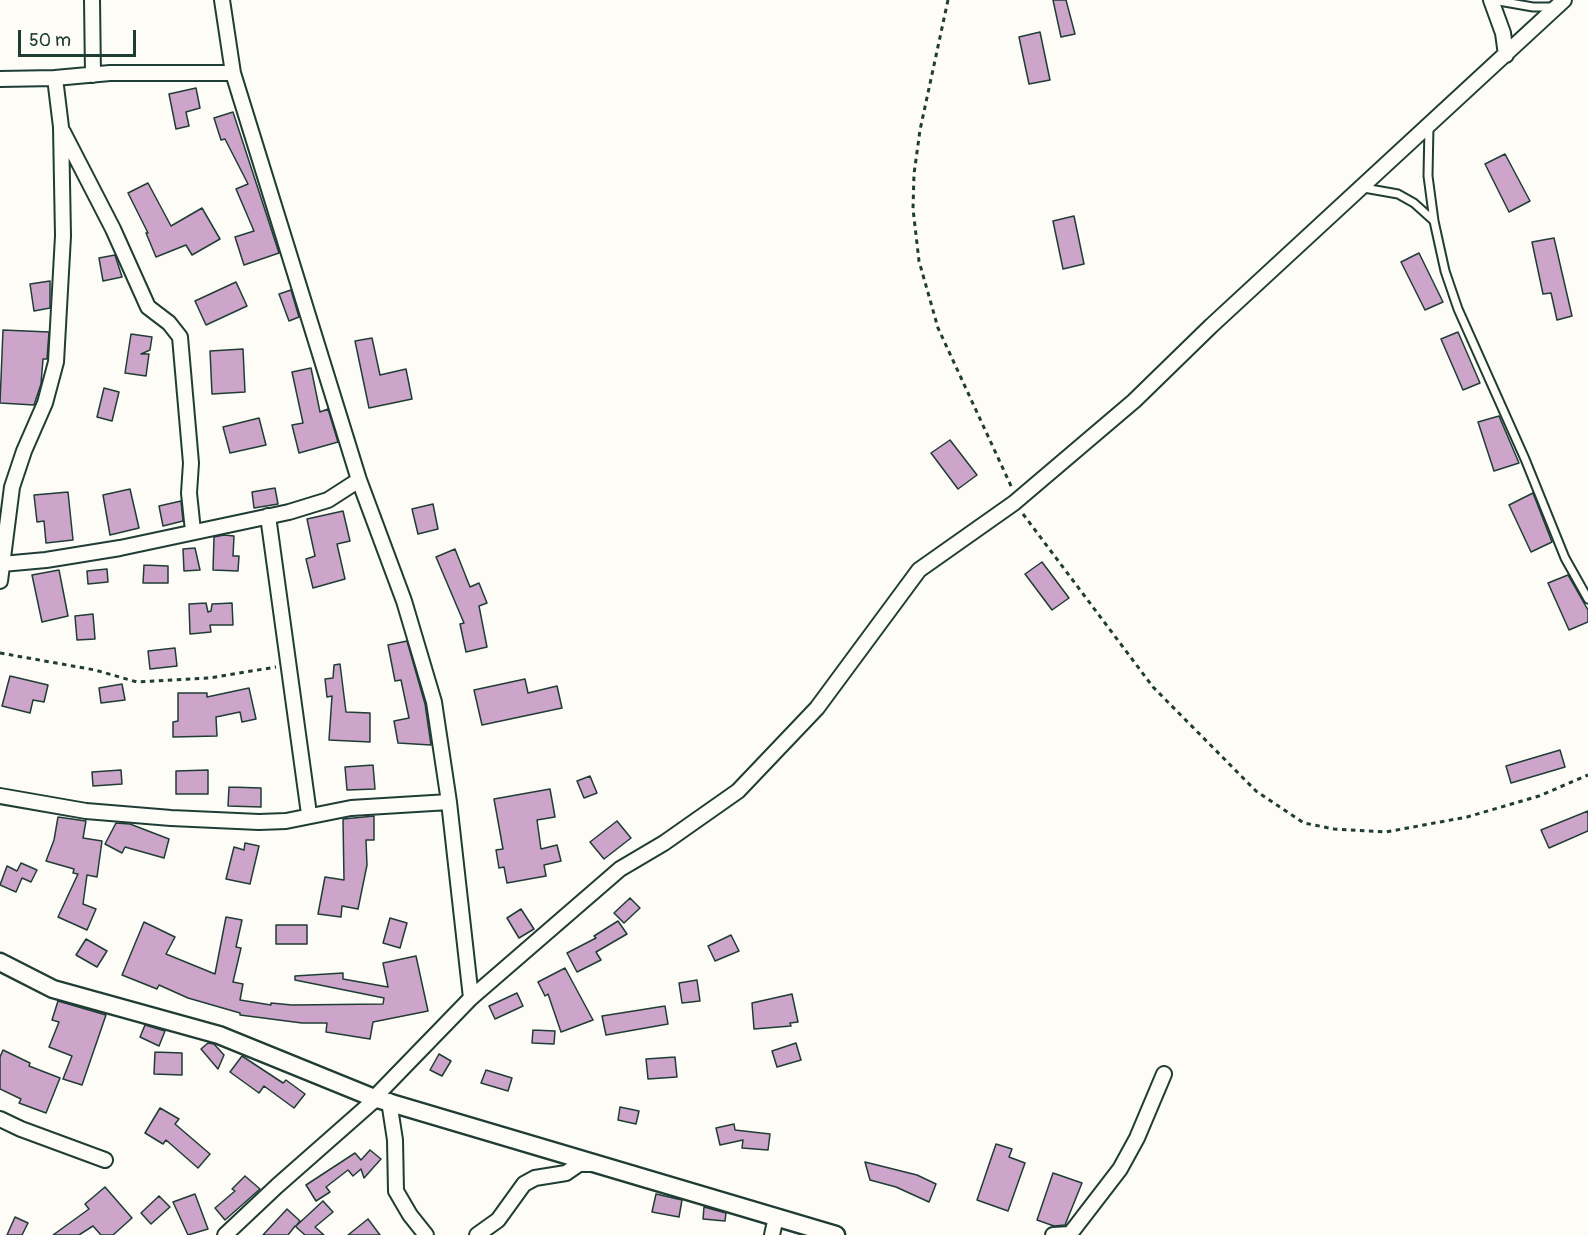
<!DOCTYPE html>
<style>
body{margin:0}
#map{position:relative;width:1588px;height:1235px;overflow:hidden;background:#fdfcf7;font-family:Pangolin,sans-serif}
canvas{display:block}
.scale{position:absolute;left:18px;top:30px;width:118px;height:27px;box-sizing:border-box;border:3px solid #1f3d34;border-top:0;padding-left:8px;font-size:18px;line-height:21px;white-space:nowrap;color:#1f3d34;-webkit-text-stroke:4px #fdfcf7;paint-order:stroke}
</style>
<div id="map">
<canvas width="1588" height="1235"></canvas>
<div class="scale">50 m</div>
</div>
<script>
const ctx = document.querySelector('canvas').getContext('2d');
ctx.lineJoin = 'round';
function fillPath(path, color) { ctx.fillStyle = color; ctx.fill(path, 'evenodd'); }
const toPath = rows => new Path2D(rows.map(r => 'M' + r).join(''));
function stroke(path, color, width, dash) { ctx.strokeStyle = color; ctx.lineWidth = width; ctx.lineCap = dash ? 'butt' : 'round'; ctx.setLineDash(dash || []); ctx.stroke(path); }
const building = toPath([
 [1053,0,1066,0,1075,34,1061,37,1053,0],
 [1040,32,1050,80,1029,84,1019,37,1040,32],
 [196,88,200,108,186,112,189,126,176,129,169,94,196,88],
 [233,112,279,253,244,265,235,237,254,231,236,189,248,184,225,139,221,140,214,118,233,112],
 [1505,154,1530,201,1509,212,1485,164,1505,154],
 [148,183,171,226,202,208,220,239,192,255,186,245,156,257,146,233,148,233,128,193,148,183],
 [1074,216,1084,264,1063,269,1053,221,1074,216],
 [1554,238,1572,316,1557,320,1551,293,1543,294,1532,242,1554,238],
 [1419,253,1443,302,1425,310,1401,262,1419,253],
 [115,255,122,277,103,281,99,258,115,255],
 [50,281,50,308,34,311,30,284,50,281],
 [236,282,247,306,206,325,195,301,236,282],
 [291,290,299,317,289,321,279,294,291,290],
 [3,330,49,332,47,359,43,359,41,384,34,405,0,403,3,330],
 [1458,332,1480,383,1463,390,1441,339,1458,332],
 [131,334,152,337,150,350,141,354,149,354,146,376,125,373,131,334],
 [372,338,380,375,406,369,412,399,369,408,355,341,372,338],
 [243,349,245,392,212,394,210,351,243,349],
 [311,368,320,412,328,409,338,442,299,453,292,425,303,423,292,372,311,368],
 [104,388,119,392,112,421,97,417,104,388],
 [1499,416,1519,463,1494,471,1478,422,1499,416],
 [259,418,266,445,230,453,223,427,259,418],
 [950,440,977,475,958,489,931,453,950,440],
 [275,488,278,504,254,508,252,492,275,488],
 [130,489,139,528,110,535,103,495,130,489],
 [68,492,73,540,46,543,44,521,37,522,34,495,68,492],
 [1533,493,1552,542,1531,552,1509,505,1533,493],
 [181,501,183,521,163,526,159,506,181,501],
 [433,504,438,529,418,534,412,509,433,504],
 [343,511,350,541,337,544,345,579,313,588,306,559,315,556,307,519,343,511],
 [224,535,234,536,233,556,239,556,238,571,213,570,214,537,224,535],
 [195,548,200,570,184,571,183,549,195,548],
 [455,549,470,587,479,583,487,603,479,606,487,647,466,652,460,624,464,623,436,557,455,549],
 [1042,562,1069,598,1052,610,1025,574,1042,562],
 [144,565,168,566,168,583,143,583,144,565],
 [107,569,108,582,88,584,87,571,107,569],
 [59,570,68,616,42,622,32,575,59,570],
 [1568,575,1588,610,1588,622,1569,630,1548,583,1568,575],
 [206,603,208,612,211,611,212,604,232,603,233,625,210,625,211,632,190,634,189,604,206,603],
 [93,614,95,639,77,640,75,616,93,614],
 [407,641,425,704,431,745,398,743,394,721,409,718,401,680,395,681,388,645,407,641],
 [175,648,177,666,150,669,148,651,175,648],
 [340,664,346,712,370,713,370,742,329,740,332,696,327,697,325,679,333,678,334,665,340,664],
 [10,676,48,685,44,702,33,700,30,713,2,706,10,676],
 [525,679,528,693,557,686,562,708,482,725,474,690,525,679],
 [122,684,125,700,101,703,99,688,122,684],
 [249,688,256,719,242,722,240,712,216,717,217,736,173,737,173,722,178,721,178,693,207,693,207,697,249,688],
 [1560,750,1565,767,1511,783,1506,766,1560,750],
 [373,765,375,789,347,790,345,767,373,765],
 [121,770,122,784,93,786,92,772,121,770],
 [208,770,208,794,176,794,176,771,208,770],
 [590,776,597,793,584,798,577,781,590,776],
 [229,787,261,788,261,807,228,806,229,787],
 [550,789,555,817,537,820,541,849,557,845,561,861,544,865,546,876,507,883,504,867,499,868,496,850,503,849,494,799,550,789],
 [1588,811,1588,831,1549,848,1541,830,1588,811],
 [374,816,374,840,366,840,367,865,358,909,342,906,341,917,318,914,325,877,344,880,343,819,374,816],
 [58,817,86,821,83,838,102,841,97,877,87,875,83,904,96,909,87,930,58,917,78,874,73,873,74,869,46,861,54,840,58,817],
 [617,821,631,838,604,859,590,842,617,821],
 [116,823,130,824,169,839,164,858,125,847,122,853,105,844,116,823],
 [245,843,259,846,250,884,226,879,234,847,244,850,245,843],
 [21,863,37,870,31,882,22,878,16,892,0,885,7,866,17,871,21,863],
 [630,898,640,908,624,923,614,913,630,898],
 [521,909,534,929,519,938,507,918,521,909],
 [226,917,242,920,236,947,241,948,233,982,243,984,240,1000,271,1005,271,1003,292,1005,383,1004,384,998,295,980,295,976,343,973,343,979,388,987,383,963,416,956,428,1011,373,1022,370,1039,326,1032,327,1023,302,1023,240,1015,240,1013,188,998,159,985,157,989,122,975,144,922,175,937,166,954,215,974,226,917],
 [390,918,407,923,400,948,383,943,390,918],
 [618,921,627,934,596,952,601,960,577,972,567,953,596,938,594,936,618,921],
 [276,925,307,925,307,944,276,944,276,925],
 [731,935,739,951,715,961,708,946,731,935],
 [86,939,107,951,97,967,76,955,86,939],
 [565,968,593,1020,561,1032,548,994,545,996,538,982,565,968],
 [697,980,700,1001,682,1003,679,983,697,980],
 [517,993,523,1006,495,1019,489,1006,517,993],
 [792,994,798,1022,790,1023,791,1026,754,1029,752,1003,792,994],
 [58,1001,106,1015,82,1085,63,1079,72,1056,49,1047,59,1022,52,1020,58,1001],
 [665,1006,668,1024,606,1035,602,1016,665,1006],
 [145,1025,165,1031,159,1046,140,1037,145,1025],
 [533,1030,555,1031,554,1044,532,1043,533,1030],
 [208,1043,214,1044,224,1055,218,1069,201,1049,208,1043],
 [796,1043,801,1060,777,1067,772,1051,796,1043],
 [3,1050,30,1063,29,1066,60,1078,46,1113,19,1103,21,1099,0,1089,0,1057,3,1050],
 [155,1052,182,1053,182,1075,154,1074,155,1052],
 [439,1054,451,1061,442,1076,430,1070,439,1054],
 [242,1056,283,1083,286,1080,305,1094,294,1108,264,1086,259,1093,230,1072,242,1056],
 [675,1057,677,1077,648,1079,646,1059,675,1057],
 [486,1070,512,1078,508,1091,481,1083,486,1070],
 [620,1107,639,1111,636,1124,618,1120,620,1107],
 [160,1108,179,1119,175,1124,210,1154,198,1168,166,1140,163,1144,145,1133,160,1108],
 [734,1124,735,1130,770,1134,768,1150,742,1148,743,1140,720,1145,716,1128,734,1124],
 [996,1144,1012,1149,1009,1157,1025,1163,1008,1211,977,1200,996,1144],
 [370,1150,381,1159,364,1178,361,1169,353,1176,348,1170,326,1187,330,1192,316,1201,306,1185,355,1153,361,1160,370,1150],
 [865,1162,917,1175,936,1184,929,1202,896,1187,870,1180,865,1162],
 [1053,1173,1082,1183,1065,1225,1054,1226,1037,1220,1053,1173],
 [245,1176,260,1189,225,1220,215,1208,235,1191,232,1189,245,1176],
 [105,1187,132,1218,113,1235,101,1235,93,1226,79,1235,53,1235,89,1209,85,1204,105,1187],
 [195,1194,208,1229,188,1235,173,1202,195,1194],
 [656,1194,682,1200,679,1217,652,1212,656,1194],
 [159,1196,170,1207,151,1224,141,1213,159,1196],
 [323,1201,333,1212,315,1227,324,1235,305,1235,295,1226,288,1235,263,1235,287,1209,300,1221,296,1226,323,1201],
 [704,1207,726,1213,725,1221,703,1219,704,1207],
 [15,1217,28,1223,22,1235,7,1235,15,1217],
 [368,1219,380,1235,348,1235,368,1219]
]);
const path = toPath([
 [948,0,920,130,914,174,913,209,919,261,938,328,1012,488],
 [1023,514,1153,687,1256,791,1304,823,1334,829,1386,832,1467,817,1539,796,1588,775],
 [0,653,95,670,137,682,209,678,276,667]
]);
const service = toPath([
 [1493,0,1533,7,1553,7],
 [1429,126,1428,176,1434,221,1445,271,1458,309,1525,459,1565,558,1588,599],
 [1364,188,1398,194,1414,203,1434,221]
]);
const minor = toPath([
 [92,0,93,75],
 [222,0,233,73,359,480,404,601,434,702,449,802,471,998],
 [1491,0,1503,33,1506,55],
 [0,79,55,78,110,73,233,73],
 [63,132,113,229,148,307,169,323,180,337,191,463,189,493,193,531],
 [268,516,309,814],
 [2,564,46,560,120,548,289,512,328,500,359,480],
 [0,581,12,487,24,451,45,403,56,362,63,236,61,127,55,78],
 [0,796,86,811,171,818,259,822,286,821,351,808,449,802],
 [374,1098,471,998,620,869,664,843,738,791,817,708,919,570,1014,503,1134,401,1211,326,1564,0],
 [389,1101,395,1140,396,1191,410,1215,426,1235],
 [0,1119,21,1129,105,1160],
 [225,1235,277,1186,378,1097],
 [477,1235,498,1220,524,1184,535,1178,566,1173,579,1164,593,1164],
 [772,1235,776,1217],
 [1053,1235,1070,1234,1120,1169,1137,1138,1164,1074]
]);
const tertiary = toPath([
 [0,962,53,989,219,1035,374,1098,836,1235]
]);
fillPath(building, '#cda5cb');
stroke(building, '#1f3d34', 1.5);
stroke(service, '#1f3d34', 11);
stroke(minor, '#1f3d34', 18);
stroke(tertiary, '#1f3d34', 21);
stroke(path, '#1f3d34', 3, [4.5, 4.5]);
stroke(service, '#fdfcf7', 7);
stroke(minor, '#fdfcf7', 14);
stroke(tertiary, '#fdfcf7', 16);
</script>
